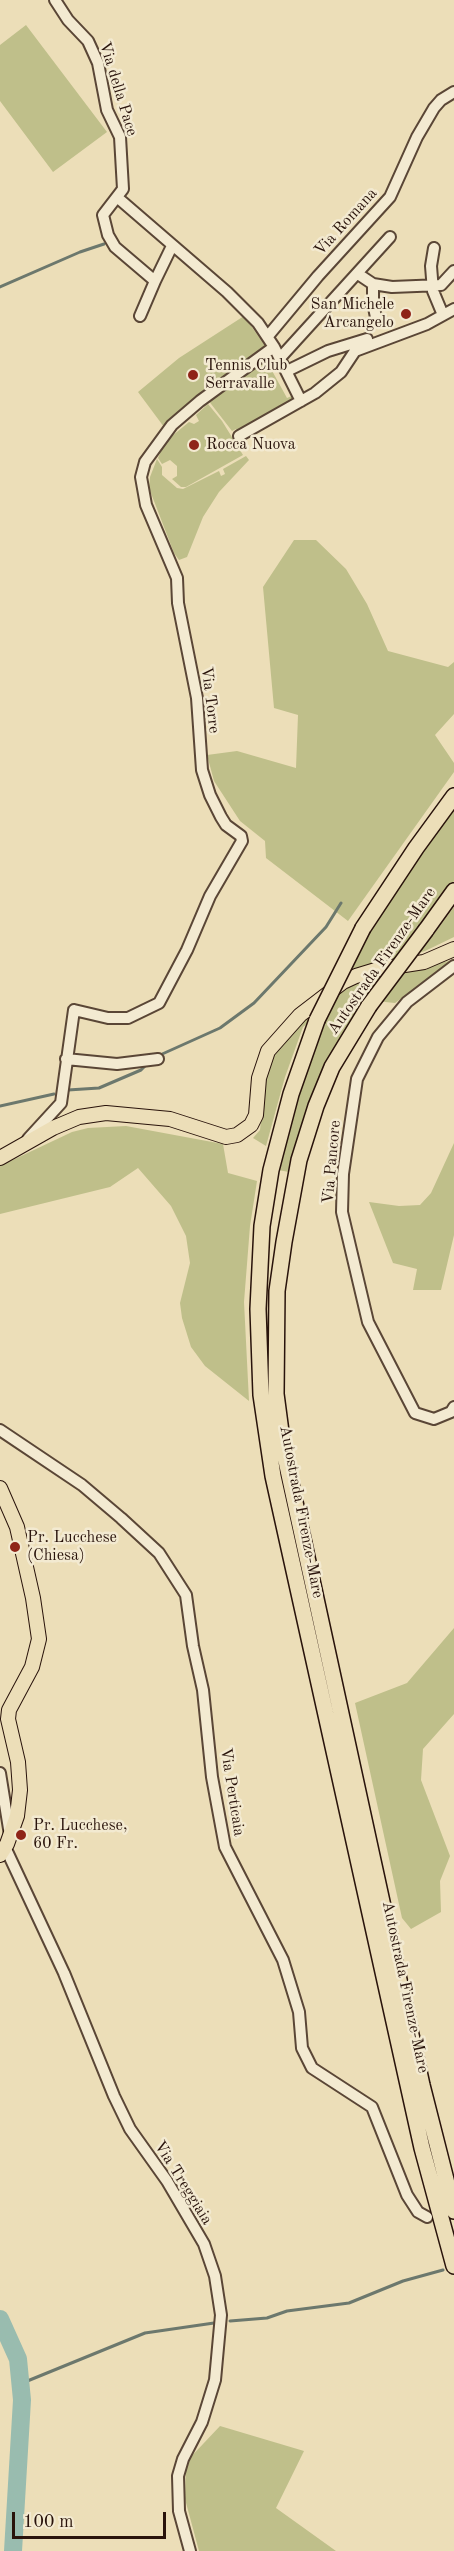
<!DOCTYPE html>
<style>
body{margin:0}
#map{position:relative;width:454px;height:2551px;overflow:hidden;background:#ecdeb8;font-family:"Old Standard TT",serif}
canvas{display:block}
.scale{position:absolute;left:12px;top:2512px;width:154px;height:27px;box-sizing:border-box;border:3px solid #29130b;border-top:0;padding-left:8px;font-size:18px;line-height:21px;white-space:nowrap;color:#29130b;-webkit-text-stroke:4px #f3ead1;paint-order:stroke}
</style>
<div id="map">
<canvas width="454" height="2551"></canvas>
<div class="scale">100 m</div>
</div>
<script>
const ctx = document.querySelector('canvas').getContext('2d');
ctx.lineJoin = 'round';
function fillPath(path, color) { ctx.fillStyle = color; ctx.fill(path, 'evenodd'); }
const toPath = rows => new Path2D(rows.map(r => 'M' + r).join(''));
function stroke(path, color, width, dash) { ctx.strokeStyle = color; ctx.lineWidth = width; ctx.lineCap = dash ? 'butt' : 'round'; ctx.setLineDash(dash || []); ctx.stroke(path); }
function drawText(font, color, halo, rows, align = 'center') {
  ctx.font = font + ' "Old Standard TT",serif'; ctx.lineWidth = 5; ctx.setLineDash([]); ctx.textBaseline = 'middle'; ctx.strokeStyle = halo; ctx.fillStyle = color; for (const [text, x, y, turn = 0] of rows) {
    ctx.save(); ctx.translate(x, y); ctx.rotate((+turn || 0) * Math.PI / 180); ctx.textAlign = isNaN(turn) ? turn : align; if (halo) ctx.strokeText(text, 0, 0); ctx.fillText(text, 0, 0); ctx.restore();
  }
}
const green = toPath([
 [26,25,107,132,53,172,0,101,0,45],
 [244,316,266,347,164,427,138,392,179,358],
 [265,358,287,398,294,395,296,399,238,432,236,429,232,431,208,400],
 [208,404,222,421,243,455,186,487,181,487,172,479,177,476,177,466,170,460,162,464,158,458,161,451,166,441,189,422,194,424,199,421,196,415],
 [246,456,249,460,219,492,203,517,187,557,179,560,174,553,149,488,150,477,157,459,162,467,162,475,177,488,183,489,219,471,221,476,225,474,223,469],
 [294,540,316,540,346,569,367,604,388,651,448,667,454,662,454,714,435,735,454,763,454,772,348,921,266,858,265,841,240,821,214,781,207,755,237,751,296,768,298,715,274,708,263,587],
 [454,809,454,881,419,930,431,938,454,907,454,937,425,951,347,974,367,936,398,887],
 [454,960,395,1003,366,1000,315,1091,301,1128,289,1172,278,1170,298,1091,330,1005,303,1027,285,1077,266,1146,253,1138,260,1130,266,1071,279,1046,301,1022,349,987,380,975],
 [126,1126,223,1144,228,1173,257,1181,250,1226,244,1302,249,1401,205,1366,191,1347,182,1318,180,1303,190,1263,186,1236,171,1206,138,1168,110,1187,0,1214,0,1166,72,1132,88,1128],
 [454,1143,454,1235,441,1290,413,1290,417,1269,393,1263,369,1202,399,1206,420,1205,431,1193],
 [454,1628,454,1714,423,1749,421,1780,450,1856,440,1881,441,1912,411,1929,402,1918,355,1703,407,1683],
 [220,2426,304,2451,276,2508,336,2551,199,2551,185,2499,186,2462]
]);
const stream = toPath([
 [0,287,80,252,104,244],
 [160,1055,220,1028,254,1003,326,927,341,903],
 [68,1090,99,1088,141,1070,147,1064],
 [0,1106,54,1094],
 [230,2321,267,2318,287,2311,349,2303,403,2281,443,2270],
 [20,2384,145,2333,214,2323]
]);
const river = toPath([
 [0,2319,18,2359,22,2400,13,2551]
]);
const minor = toPath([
 [55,0,68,20,88,41,98,63,107,110,120,137,123,189,103,215,108,235,115,247,155,281,172,246],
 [118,198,227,292,258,323,274,347,301,401],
 [434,248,431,266,433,291,443,315],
 [358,274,373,284,392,287,441,285,454,271],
 [373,284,373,303,377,322],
 [140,316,155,281],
 [268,336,318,276,390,197,417,137,434,108,441,100,454,92],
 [280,358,390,237],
 [287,371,328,351,367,339],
 [239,436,315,393,341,372,355,351,427,324,454,309],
 [454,966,407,1002,378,1037,357,1079,343,1174,342,1212,368,1322,415,1413,434,1419,451,1412,454,1407],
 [66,1059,117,1064,158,1059],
 [28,1139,61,1103,74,1010,108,1018,128,1018,159,1003,187,950,210,896,242,841,241,836,226,825,221,817,210,795,202,770,197,698,178,603,177,578,146,505,141,477,145,462,172,425,200,401,274,347],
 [0,1430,82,1485,121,1518,159,1553,186,1595,193,1646,203,1690,212,1777,225,1847,283,1960,299,2012,302,2048,312,2068,372,2107,407,2195,418,2212,427,2217],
 [0,1773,10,1835],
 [5,1847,64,1973,114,2096,130,2129,167,2181,204,2244,215,2276,221,2315,215,2380,202,2422,183,2459,178,2476,179,2511,190,2551]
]);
const major = toPath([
 [0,1158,53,1128,79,1117,106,1113,170,1119,226,1137,237,1135,251,1125,256,1115,259,1078,268,1051,300,1015,343,982,356,976,379,969,424,962,454,949],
 [0,1488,17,1527,33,1598,39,1639,32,1667,9,1710,8,1719,18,1762,20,1790,17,1816,7,1844,0,1855]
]);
const highway = toPath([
 [363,928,416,848,454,796],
 [426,930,454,891],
 [369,1006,332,1067,316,1106,299,1160,284,1242,277,1291,276,1394,283,1447,372,1856,422,2085,454,2211],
 [317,1020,291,1094,271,1170,262,1226,258,1309,261,1395,273,1476,328,1724,422,2148,454,2266]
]);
const highwayBridge = toPath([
 [369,1006,426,930],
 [317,1020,363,928]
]);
const markers = [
 [406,314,6,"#8f2418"],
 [193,375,6,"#8f2418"],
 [194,445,6,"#8f2418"],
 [15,1547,6,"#8f2418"],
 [21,1835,6,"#8f2418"]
];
const streetNames = [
 ["Via della Pace",118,89,73],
 ["Via Romana",346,222,-48],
 ["Via Torre",210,700,83],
 ["Autostrada Firenze-Mare",382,961,-55],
 ["Via Pancore",332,1162,-85],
 ["Autostrada Firenze-Mare",301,1512,79],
 ["Via Perticaia",232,1792,81],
 ["Autostrada Firenze-Mare",405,1987,78],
 ["Via Treggiaia",183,2183,58]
];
const poiNames = [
 ["San Michele",394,305,"right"],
 ["Arcangelo",394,323,"right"],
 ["Tennis Club",205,366],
 ["Serravalle",205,384],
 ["Rocca Nuova",206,445],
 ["Pr. Lucchese",27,1538],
 ["(Chiesa)",27,1556],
 ["Pr. Lucchese,",33,1826],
 ["60 Fr.",33,1844]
];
fillPath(green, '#bfbf8a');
stroke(stream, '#6c786d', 3);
stroke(river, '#99bcaf', 18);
stroke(minor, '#5a4636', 14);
stroke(major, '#29130b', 16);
stroke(highway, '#29130b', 18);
stroke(minor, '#f3ead1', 10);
stroke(major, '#ecdeb8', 14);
stroke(highway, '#ecdeb8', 15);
stroke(highwayBridge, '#29130b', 18, []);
stroke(highwayBridge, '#ecdeb8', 15);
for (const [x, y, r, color] of markers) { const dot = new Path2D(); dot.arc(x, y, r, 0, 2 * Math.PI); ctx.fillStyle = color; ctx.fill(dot); stroke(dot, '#f3ead1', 2); }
drawText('16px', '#29130b', '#f3ead1', streetNames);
drawText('16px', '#29130b', '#f3ead1', poiNames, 'left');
</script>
